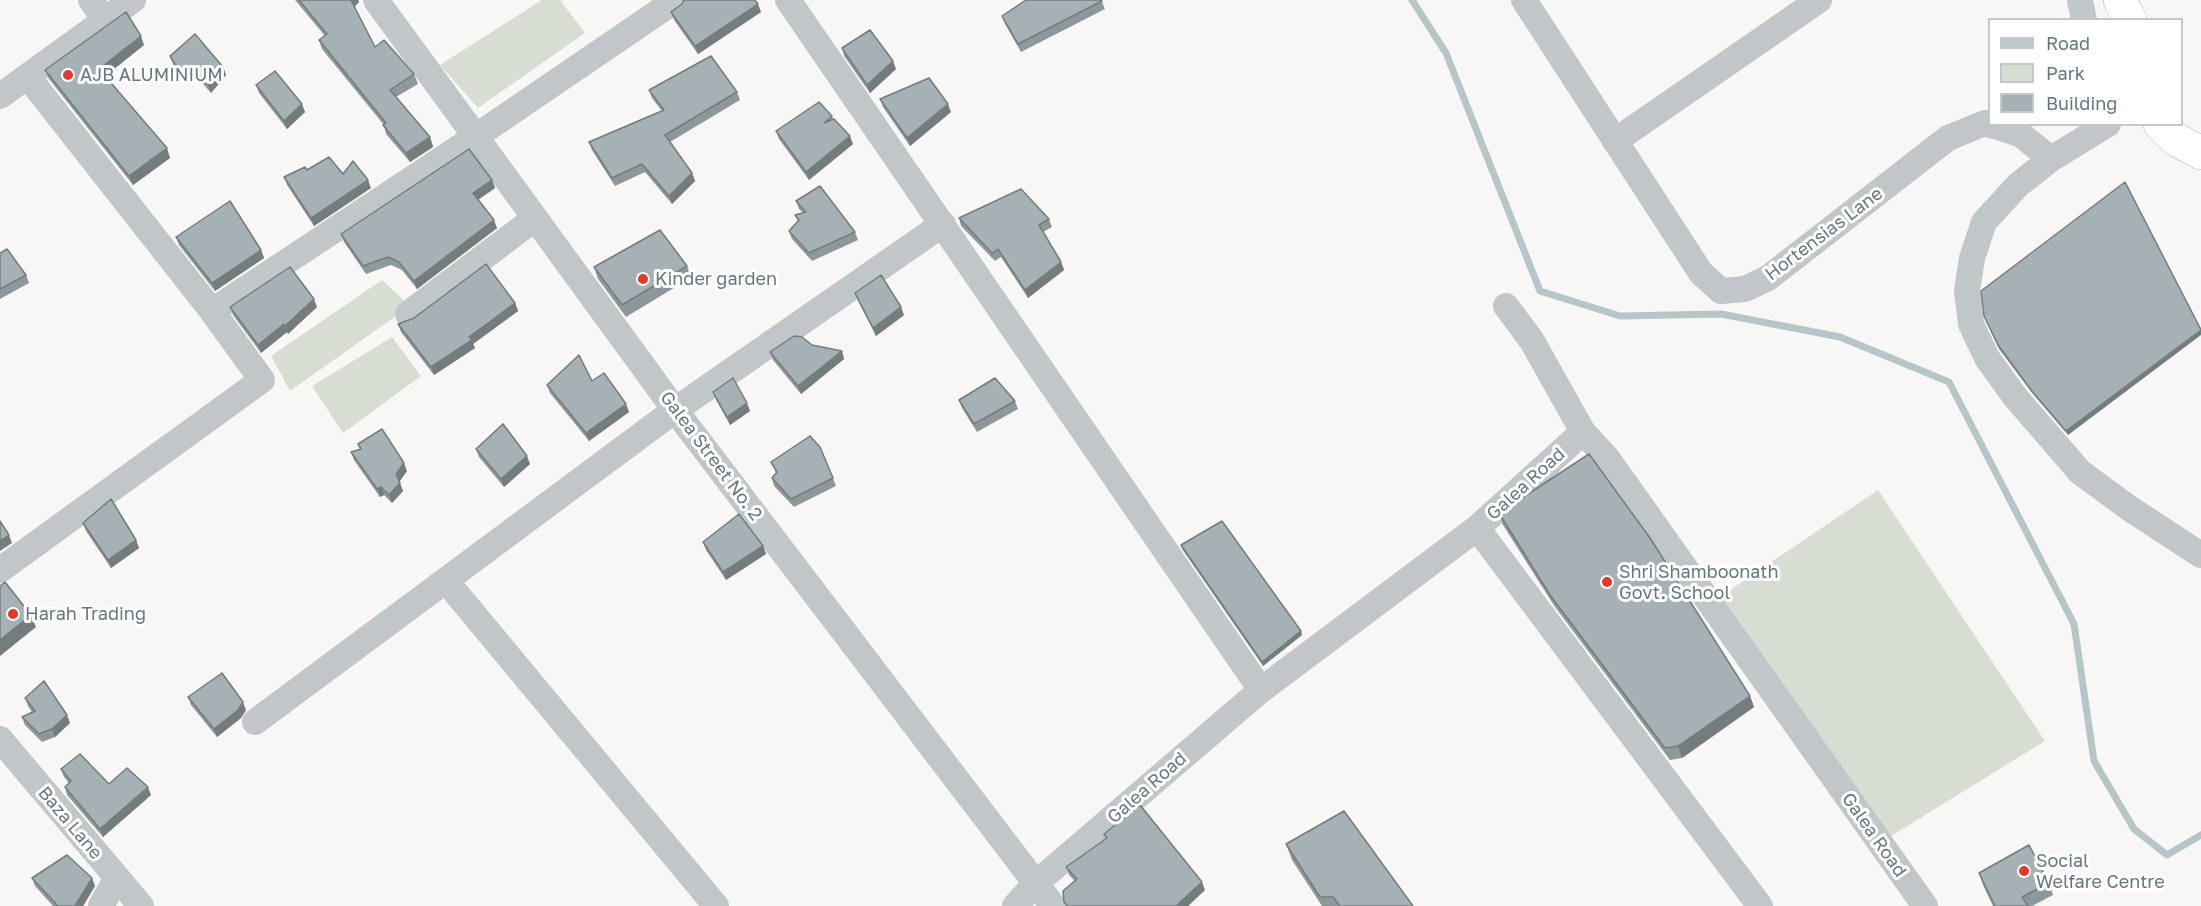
<!DOCTYPE html>
<style>
body{margin:0}
#map{position:relative;width:2201px;height:906px;overflow:hidden;background:#f8f7f5;font-family:"Golos Text",sans-serif}
canvas{display:block}
.legend{position:absolute;left:1988px;top:18px;width:195px;height:108px;box-sizing:border-box;background:#fff;border:2px solid #c1c9cc;margin:0;padding:8px 10px;list-style:none;font-size:18px;color:#637880}
.legend li{display:flex;align-items:center;gap:12px;height:30px}
.legend b{width:30px;border:2px solid #c1c9cc}
</style>
<div id="map">
<canvas width="2201" height="906"></canvas>
<ul class="legend">
<li><b style="height:8px;background:#c1c6c9"></b>Road</li>
<li><b style="height:16px;background:#d8ddd4"></b>Park</li>
<li><b style="height:16px;background:#a5b1b4"></b>Building</li>
</ul>
</div>
<script>
const ctx = document.querySelector('canvas').getContext('2d');
ctx.lineJoin = 'round';
function fillPath(path, color) { ctx.fillStyle = color; ctx.fill(path, 'evenodd'); }
const toPath = rows => new Path2D(rows.map(r => 'M' + r).join(''));
function stroke(path, color, width, dash) { ctx.strokeStyle = color; ctx.lineWidth = width; ctx.lineCap = dash ? 'butt' : 'round'; ctx.setLineDash(dash || []); ctx.stroke(path); }
function drawText(font, color, halo, rows, align = 'center') {
  ctx.font = font + ' "Golos Text",sans-serif'; ctx.lineWidth = 6; ctx.setLineDash([]); ctx.textBaseline = 'middle'; ctx.strokeStyle = halo; ctx.fillStyle = color; for (const [text, x, y, turn = 0] of rows) {
    ctx.save(); ctx.translate(x, y); ctx.rotate((+turn || 0) * Math.PI / 180); ctx.textAlign = isNaN(turn) ? turn : align; if (halo) ctx.strokeText(text, 0, 0); ctx.fillText(text, 0, 0); ctx.restore();
  }
}
const green = toPath([
 [542,0,560,0,585,33,478,108,440,65],
 [382,280,410,306,290,391,271,356],
 [392,337,421,376,343,433,312,386],
 [1878,490,2045,741,1883,841,1718,598]
]);
const stream = toPath([
 [1412,0,1446,53,1540,291,1620,316,1721,314,1840,337,1949,382,2074,624,2094,761,2134,829,2167,855,2201,835]
]);
const minor = toPath([
 [91,0,105,20],
 [376,0,675,410,1053,906],
 [788,0,1261,690],
 [1524,0,1701,273,1721,291,1745,289,1768,278,1948,138,1985,123,2020,134,2051,159],
 [2080,0,2084,20],
 [0,96,133,0],
 [2108,124,2051,159,2018,185,1984,222,1972,258,1967,291,1971,324,1987,358,2016,398,2080,472,2129,508,2201,555],
 [1615,141,1819,0],
 [1506,306,1532,341,1583,432,1607,458,1925,906],
 [212,311,475,137,676,0],
 [408,314,534,219],
 [1477,528,1760,906],
 [0,570,262,380,212,311,28,77],
 [447,582,716,906],
 [255,722,675,410,943,224],
 [0,739,141,906],
 [101,906,117,878],
 [1015,906,1035,884,1261,690,1477,528,1583,432]
]);
const highway = toPath([
 [2120,0,2130,20],
 [2160,124,2175,139,2201,153]
]);
const wall = toPath([
 [295,0,358,0,359,2,354,7,375,47,414,74,418,84,396,97,430,137,433,147,410,162,386,134,384,125,322,49,319,40,325,36],
 [1101,0,1105,9,1021,52,1005,24,1002,16],
 [682,4,761,12,698,54,674,20,671,12],
 [144,45,105,76,170,158,133,185,49,79,45,70],
 [842,48,896,69,870,93,844,56],
 [170,56,223,67,226,75,211,93,196,76,185,83,173,64],
 [256,85,305,112,287,129,259,93],
 [649,90,737,92,740,100,670,142,692,173,695,181,672,204,645,172,615,186,592,150,589,142,662,111,652,98],
 [880,99,951,112,910,146,883,107],
 [832,116,833,119,853,144,809,180,779,139,776,131],
 [307,170,343,174,371,188,314,226,287,185,284,177],
 [492,180,495,188,478,200,497,228,417,289,402,270,391,265,366,274,344,242,341,234],
 [2125,182,2068,435,2033,394,1999,349,1986,320],
 [796,201,855,232,858,240,812,261,792,239,789,231,798,221,795,215,803,213,799,209],
 [959,218,1049,219,1052,227,1043,232,1061,262,1064,270,1028,298,1001,257,995,261,961,226],
 [176,237,261,250,264,258,215,291,179,245],
 [0,253,26,275,29,283,0,299],
 [687,266,692,277,626,317,598,279,594,267],
 [855,293,904,315,876,336,858,301],
 [515,303,518,311,473,344,475,348,434,375,401,332,398,324],
 [230,307,317,307,288,334,287,332,261,353,233,315],
 [812,345,842,351,844,359,801,394,773,360,770,352],
 [592,381,629,412,589,441,550,393,547,385],
 [713,392,750,411,730,425,716,400],
 [959,400,1015,401,1018,409,977,432,962,408],
 [358,444,407,471,399,482,403,491,392,503,384,495,380,497,354,460,351,452,360,449],
 [476,449,530,464,504,487,479,457],
 [771,462,833,478,836,486,794,507,774,486,772,478,776,473],
 [1499,513,1750,696,1754,707,1682,758,1670,760,1555,607,1503,525],
 [83,523,136,540,139,548,111,568,86,531],
 [703,542,763,546,766,554,726,580,706,550],
 [1181,545,1302,635,1263,666,1182,549],
 [188,697,246,710,241,718,217,737,191,705],
 [25,698,70,723,55,737,42,742,25,725,22,717,32,712,28,706],
 [61,769,109,784,151,795,103,837,67,795,65,787,69,783,64,777],
 [1104,834,1205,890,1188,906,1066,906,1064,902,1075,881,1069,875,1066,867,1106,839],
 [1286,844,1413,906,1322,906,1292,860],
 [1979,873,2049,883,2053,895,2032,906,1993,906,1983,885],
 [32,878,95,886,83,906,53,906,35,886]
]);
const shadedWall = toPath([
 [350,0,358,0,359,2,353,8],
 [758,4,761,12,698,54,695,46],
 [141,36,144,45,103,78,99,69],
 [893,61,896,69,870,93,867,85],
 [223,67,226,75,211,93,208,85],
 [193,68,196,76,185,83,182,75],
 [302,104,305,112,287,129,284,121],
 [948,104,951,112,910,146,907,138],
 [850,136,853,144,809,180,806,172],
 [430,137,433,147,410,162,406,153],
 [167,148,170,158,133,185,129,176],
 [692,173,695,181,672,204,669,196],
 [368,180,371,188,314,226,311,218],
 [492,180,495,188,476,201,473,193],
 [494,220,497,228,417,289,414,281],
 [261,250,264,258,215,291,212,283],
 [1061,262,1064,270,1028,298,1025,290],
 [314,299,317,307,288,334,285,326],
 [515,303,518,311,473,344,475,348,434,375,431,367,469,337],
 [901,307,904,315,876,336,873,328],
 [284,324,287,332,261,353,258,345],
 [2201,330,2201,335,2068,435,2066,431],
 [842,351,844,359,801,394,798,386],
 [747,403,750,411,730,425,727,417],
 [626,404,629,412,589,441,586,433],
 [527,456,530,464,504,487,501,479],
 [404,463,407,471,399,482,396,474],
 [400,483,403,491,392,503,389,495],
 [381,487,384,495,380,497,377,489],
 [9,535,12,543,0,551,0,541],
 [136,540,139,548,111,568,108,560],
 [763,546,766,554,726,580,723,572],
 [31,615,36,627,0,656,0,640],
 [1301,631,1302,635,1263,666,1262,662],
 [1750,696,1754,707,1682,758,1678,746],
 [243,702,246,710,241,718,217,737,214,729],
 [67,715,70,723,55,737,52,729],
 [148,787,151,795,103,837,100,829],
 [92,878,95,886,83,906,75,906],
 [1202,882,1205,890,1188,906,1176,906]
]);
const building = toPath([
 [299,0,351,0,375,47,384,40,414,74,390,90,430,137,406,153,383,125,386,123,319,40,327,34,299,0],
 [684,0,755,0,758,4,695,46,671,12,682,4,684,0],
 [1026,0,1101,0,1102,1,1018,44,1002,16,1026,0],
 [126,12,141,36,99,69,167,148,129,176,45,70,126,12],
 [870,30,893,61,867,85,842,48,870,30],
 [195,34,223,67,208,85,193,68,182,75,170,56,195,34],
 [711,56,737,92,665,135,692,173,669,196,642,164,612,178,589,142,664,110,649,90,711,56],
 [275,71,302,104,284,121,256,85,275,71],
 [929,78,948,104,907,138,880,99,929,78],
 [819,102,832,116,824,123,834,119,850,136,806,172,776,131,819,102],
 [469,149,492,180,473,193,494,220,414,281,399,262,388,257,363,266,341,234,469,149],
 [329,157,343,174,353,161,368,180,311,218,284,177,305,167,307,170,329,157],
 [2125,182,2201,330,2066,431,2031,390,1998,345,1984,316,1981,291,2125,182],
 [820,186,855,232,809,253,789,231,799,220,795,215,806,212,796,201,820,186],
 [1021,189,1049,219,1039,225,1061,262,1025,290,998,249,992,253,959,218,1021,189],
 [230,201,261,250,212,283,176,237,230,201],
 [660,230,687,266,622,305,594,267,660,230],
 [7,249,26,275,0,289,0,253,7,249],
 [486,264,515,303,469,337,472,340,431,367,398,324,414,318,486,264],
 [290,267,314,299,285,326,284,324,258,345,230,307,290,267],
 [881,275,901,307,873,328,855,293,881,275],
 [794,336,802,337,812,345,842,351,798,386,770,352,794,336],
 [579,355,592,381,604,373,626,404,586,433,547,385,579,355],
 [733,378,747,403,727,417,713,392,733,378],
 [995,378,1015,401,974,424,959,400,995,378],
 [503,424,527,456,501,479,476,449,503,424],
 [382,429,404,463,396,474,400,483,389,495,381,487,377,489,351,452,361,449,358,444,382,429],
 [810,436,820,447,833,478,791,499,772,478,777,472,771,462,810,436],
 [1589,454,1650,538,1750,696,1678,746,1665,748,1550,595,1499,513,1589,454],
 [111,499,136,540,108,560,83,523,111,499],
 [739,514,763,546,723,572,703,542,739,514],
 [0,521,9,535,0,541,0,521],
 [1222,521,1301,631,1262,662,1181,545,1222,521],
 [5,582,31,615,0,640,0,586,5,582],
 [222,673,243,702,238,710,214,729,188,697,222,673],
 [44,681,67,715,52,729,39,734,22,717,35,711,25,698,44,681],
 [80,754,109,784,127,768,148,787,100,829,65,787,71,781,61,769,80,754],
 [1140,805,1202,882,1176,906,1068,906,1064,902,1063,891,1077,879,1066,867,1107,838,1104,834,1140,805],
 [1344,811,1413,906,1340,906,1333,897,1320,897,1286,844,1344,811],
 [2029,845,2049,883,2022,897,2028,906,1995,906,1979,873,2029,845],
 [67,855,92,878,75,906,58,906,32,878,67,855]
]);
const markers = [
 [68,75,6,"#e43a29"],
 [643,279,6,"#e43a29"],
 [1607,582,6,"#e43a29"],
 [13,614,6,"#e43a29"],
 [2024,871,6,"#e43a29"]
];
const poiNames = [
 ["AJB ALUMINIUM",80,75],
 ["Kinder garden",655,279],
 ["Shri Shamboonath",1619,572],
 ["Govt. School",1619,593],
 ["Harah Trading",25,614],
 ["Social",2036,861],
 ["Welfare Centre",2036,882]
];
const streetNames = [
 ["Hortensias Lane",1824,234,-37],
 ["Galea Street No. 2",711,456,53],
 ["Galea Road",1526,484,-42],
 ["Galea Road",1147,788,-41],
 ["Baza Lane",70,823,50],
 ["Galea Road",1874,835,55]
];
fillPath(green, '#d8ddd4');
stroke(stream, '#b6c6c8', 7);
stroke(highway, '#b2b7ba', 34);
stroke(minor, '#c1c6c9', 26);
stroke(highway, '#fff', 33);
fillPath(wall, '#8e989b');
fillPath(shadedWall, '#747c7e');
fillPath(building, '#a5b1b4');
stroke(building, '#747c7e', 1.5);
for (const [x, y, r, color] of markers) { const dot = new Path2D(); dot.arc(x, y, r, 0, 2 * Math.PI); ctx.fillStyle = color; ctx.fill(dot); stroke(dot, '#fff', 2); }
drawText('18px', '#637880', '#fff', poiNames, 'left');
drawText('18px', '#637880', '#fff', streetNames);
</script>
